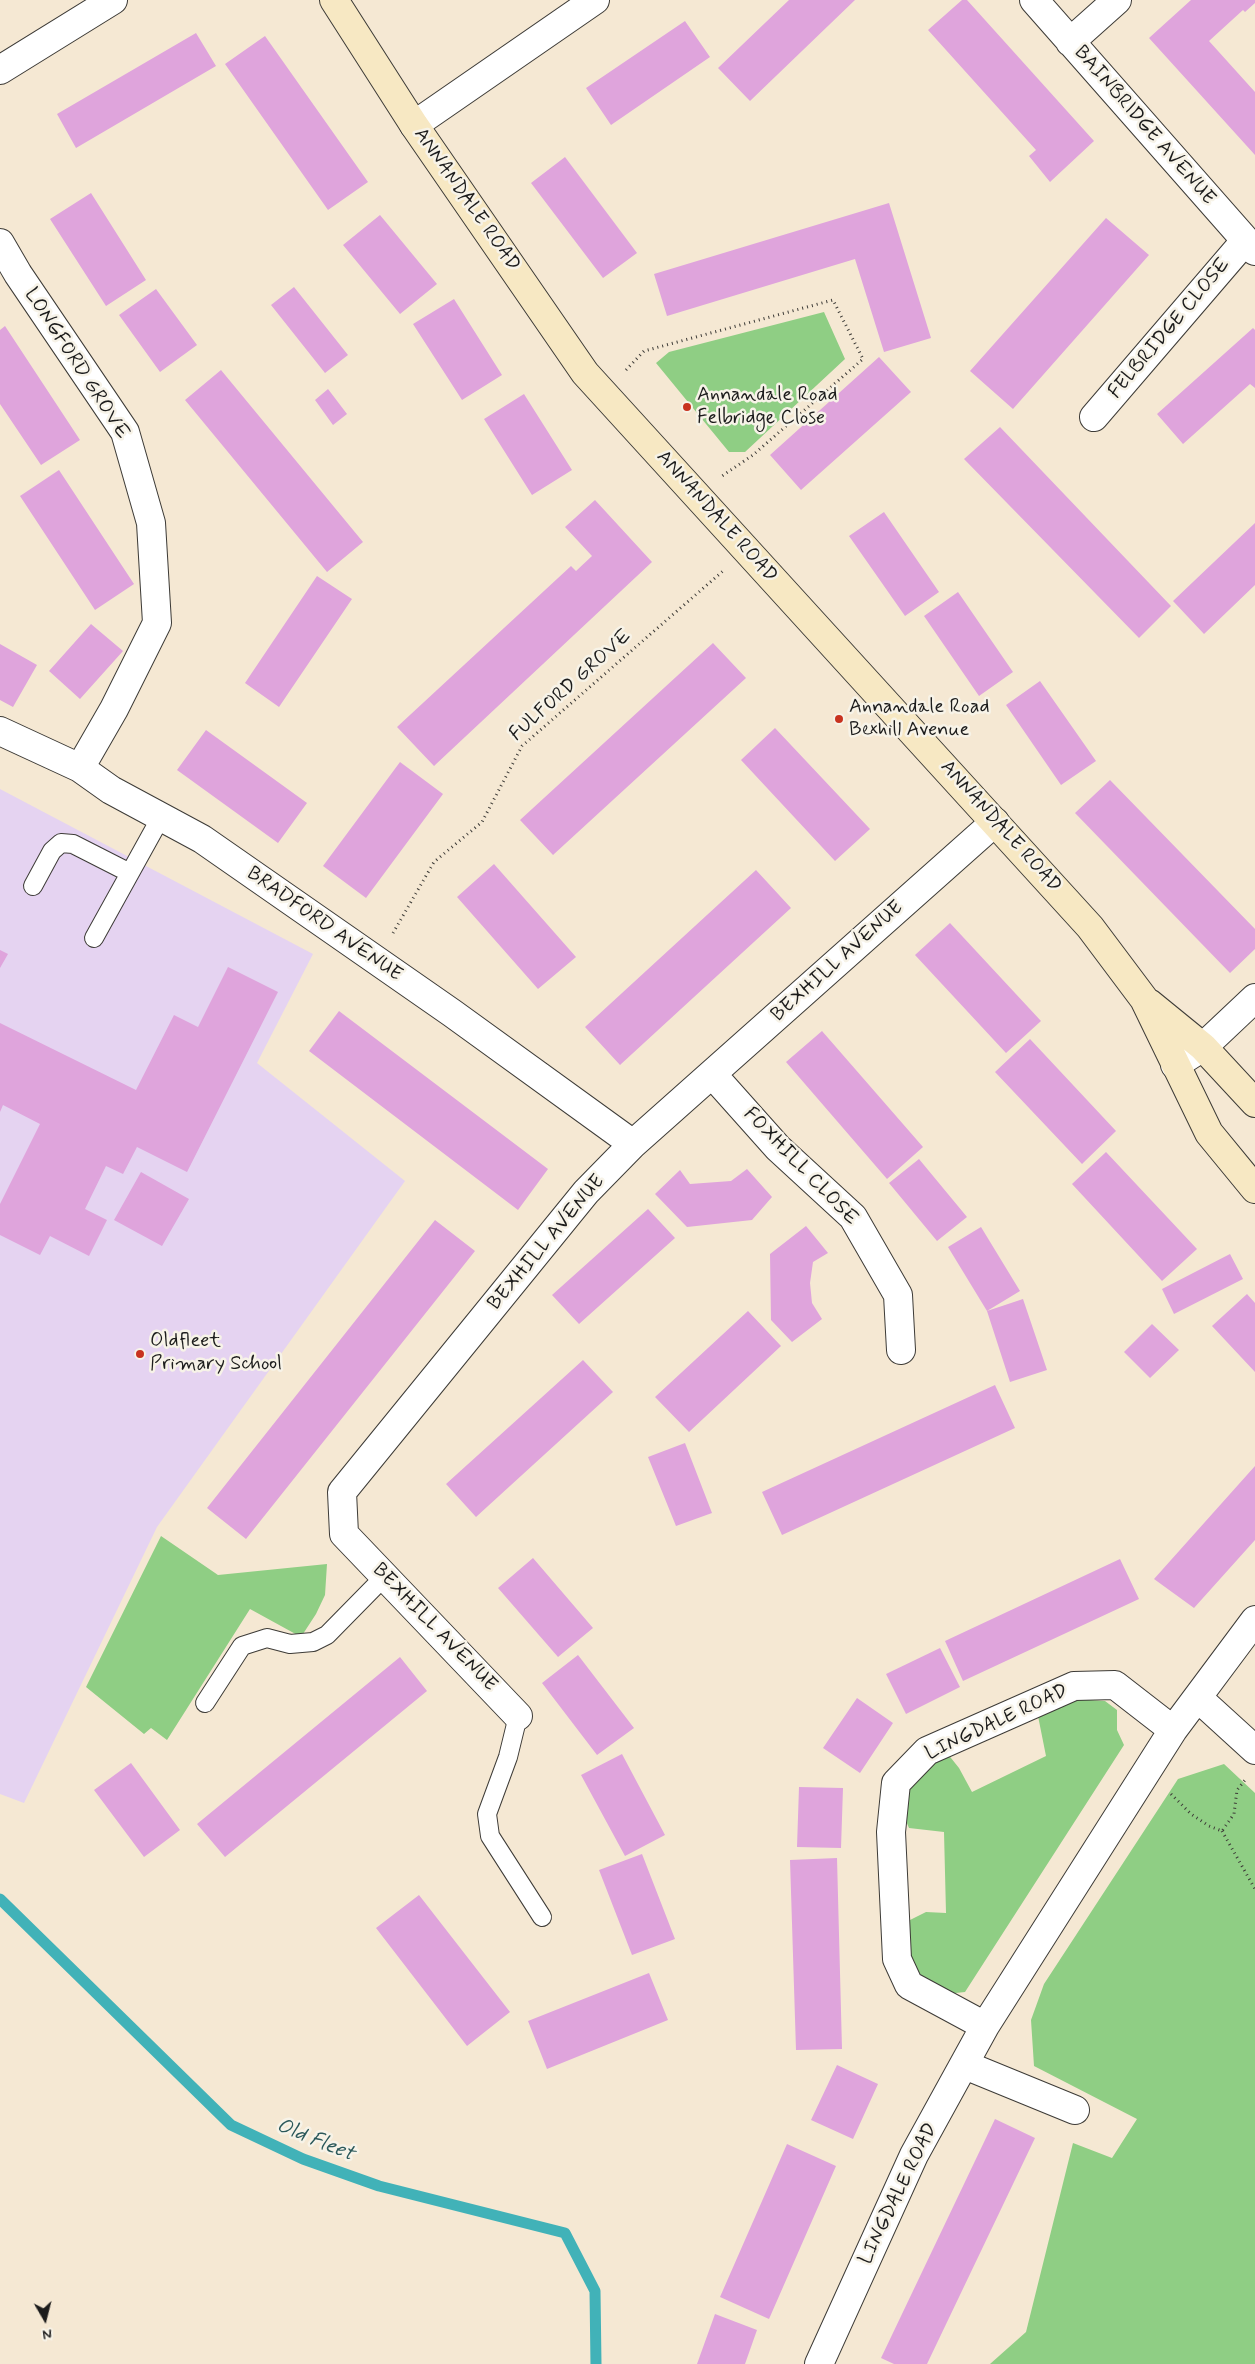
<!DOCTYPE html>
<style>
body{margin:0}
#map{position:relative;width:1255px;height:2364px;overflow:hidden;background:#f5e8d3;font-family:Mynerve,sans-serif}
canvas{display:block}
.north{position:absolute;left:20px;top:2294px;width:50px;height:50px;-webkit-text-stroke:4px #f7f3e8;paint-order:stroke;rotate:172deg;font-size:14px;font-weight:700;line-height:20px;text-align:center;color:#1c1c1c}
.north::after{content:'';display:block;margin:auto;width:18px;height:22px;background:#1c1c1c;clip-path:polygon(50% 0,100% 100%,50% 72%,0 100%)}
</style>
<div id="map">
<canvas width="1255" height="2364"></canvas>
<div class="north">N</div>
</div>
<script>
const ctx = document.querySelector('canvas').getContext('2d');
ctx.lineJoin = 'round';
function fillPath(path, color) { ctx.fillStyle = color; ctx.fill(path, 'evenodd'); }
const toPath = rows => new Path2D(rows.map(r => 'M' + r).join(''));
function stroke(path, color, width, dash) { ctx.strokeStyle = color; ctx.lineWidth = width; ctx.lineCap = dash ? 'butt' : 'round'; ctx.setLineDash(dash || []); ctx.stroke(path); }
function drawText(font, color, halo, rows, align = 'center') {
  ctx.font = font + ' Mynerve,sans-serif'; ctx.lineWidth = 5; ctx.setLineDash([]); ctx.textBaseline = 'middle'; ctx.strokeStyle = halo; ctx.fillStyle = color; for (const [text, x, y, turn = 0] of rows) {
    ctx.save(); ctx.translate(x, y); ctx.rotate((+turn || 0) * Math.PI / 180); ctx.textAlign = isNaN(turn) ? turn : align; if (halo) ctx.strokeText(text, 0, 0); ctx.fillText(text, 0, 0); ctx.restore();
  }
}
const built = toPath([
 [0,789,313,954,257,1063,405,1181,157,1527,24,1803,0,1794]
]);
const green = toPath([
 [824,312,845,359,745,452,729,452,656,363,669,352],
 [161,1536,218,1575,327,1564,325,1595,316,1614,301,1637,250,1609,167,1740,151,1728,144,1734,86,1687],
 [1074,1699,1105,1701,1117,1710,1117,1730,1124,1745,965,1992,946,1994,925,1981,910,1960,908,1921,926,1912,946,1913,944,1832,909,1828,903,1814,908,1790,925,1770,947,1753,959,1768,972,1792,1046,1756,1037,1711],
 [1224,1764,1255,1793,1255,2364,990,2364,1026,2332,1073,2143,1112,2158,1137,2119,1034,2066,1031,2020,1044,1984,1178,1779]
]);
const stream = toPath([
 [0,1899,231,2125,303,2159,379,2186,565,2233,595,2291,596,2364]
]);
const building = toPath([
 [789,0,855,0,750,101,718,68],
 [962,0,967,0,1094,141,1050,182,1029,156,1036,150,928,30],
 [1191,0,1255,0,1255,3,1245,12,1243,10,1209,41,1255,92,1255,155,1149,38],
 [685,21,710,57,611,125,586,88],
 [196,33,216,66,76,148,57,114],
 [265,36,368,182,328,210,225,64],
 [565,157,637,253,603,278,531,183],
 [91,193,146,280,106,306,50,219],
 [889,203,931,338,884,352,855,259,667,316,654,274],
 [380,215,437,284,400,314,343,245],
 [1106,218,1149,255,1013,409,970,371],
 [294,287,348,355,325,373,271,305],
 [156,289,197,345,160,372,119,315],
 [454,299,502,375,462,400,413,324],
 [5,326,80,440,41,465,0,404,0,330],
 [1253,328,1255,330,1255,388,1250,384,1183,444,1157,414],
 [879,357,911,392,801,490,770,455],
 [221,370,363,542,327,572,185,400],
 [328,389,347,414,333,425,315,400],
 [524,394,572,470,532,495,484,419],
 [1000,427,1171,606,1139,638,964,459],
 [59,470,134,584,95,610,20,496],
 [595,500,652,562,434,766,397,727,571,566,576,571,592,556,565,527],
 [884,512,939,592,905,616,849,536],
 [1255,523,1255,585,1204,634,1173,601],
 [317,576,352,599,279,707,245,683],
 [958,592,1013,672,979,696,924,616],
 [91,624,123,651,80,699,49,671],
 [713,643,746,678,553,855,520,820],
 [0,644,37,665,13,707,0,700],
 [1040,681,1096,761,1061,785,1006,705],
 [775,728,870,829,835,861,741,760],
 [206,730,307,803,278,843,177,770],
 [400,762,443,794,366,898,323,866],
 [1110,780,1255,929,1255,949,1230,973,1075,813],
 [494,864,576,957,538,989,457,897],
 [756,870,791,908,620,1065,585,1027],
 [950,923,1041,1021,1006,1053,915,955],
 [0,950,8,954,0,968],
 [228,967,278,992,187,1172,137,1147,123,1174,106,1166,85,1209,107,1220,89,1256,50,1236,40,1255,0,1235,0,1204,40,1124,3,1105,0,1112,0,1023,136,1090,174,1015,198,1027],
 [339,1011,548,1169,518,1210,309,1051],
 [822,1031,923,1147,887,1179,786,1062],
 [1030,1039,1116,1131,1082,1164,995,1072],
 [1106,1152,1197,1249,1162,1281,1072,1184],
 [919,1159,967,1217,937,1241,889,1183],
 [747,1169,772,1197,752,1220,687,1227,655,1194,680,1170,690,1184,731,1181],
 [141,1172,189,1199,162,1246,114,1220],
 [648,1209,675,1238,579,1324,552,1295],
 [435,1220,475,1251,246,1539,207,1508],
 [806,1226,828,1253,813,1262,810,1283,812,1303,822,1319,792,1342,771,1320,770,1254],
 [981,1227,1020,1291,987,1311,1023,1299,1047,1370,1010,1382,987,1311,948,1247],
 [1230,1254,1243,1279,1174,1314,1162,1289],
 [1247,1294,1255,1303,1255,1372,1212,1326],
 [748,1311,781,1346,689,1432,655,1397],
 [1152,1324,1179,1350,1150,1378,1124,1352],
 [583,1360,613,1392,476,1517,446,1484],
 [995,1385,1015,1428,782,1535,762,1492],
 [685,1443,712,1513,676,1526,648,1457],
 [1255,1466,1255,1540,1194,1608,1154,1579],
 [533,1558,593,1628,558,1657,498,1588],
 [1120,1559,1139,1599,963,1681,945,1641],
 [940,1648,960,1687,906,1714,886,1674],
 [578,1655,634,1728,597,1755,542,1683],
 [400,1657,427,1691,225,1857,197,1824],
 [857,1698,893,1723,860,1773,823,1748],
 [622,1754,665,1835,625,1856,581,1775],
 [131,1763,180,1830,144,1857,94,1790],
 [799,1787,843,1788,841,1848,797,1847],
 [642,1854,675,1939,632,1955,599,1870],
 [837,1858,842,2049,796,2050,790,1860],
 [419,1895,510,2012,467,2046,376,1928],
 [649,1973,668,2020,547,2069,528,2021],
 [837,2065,878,2084,853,2139,811,2120],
 [995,2119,1035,2138,927,2364,894,2364,881,2358],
 [787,2144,836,2166,769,2319,720,2297],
 [715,2314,757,2330,745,2364,697,2364]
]);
const path = toPath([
 [626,370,644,351,833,300,863,359,753,455,722,476],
 [393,933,434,862,482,822,522,746,723,571],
 [1171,1794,1191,1814,1209,1826,1222,1831,1234,1814,1237,1790,1245,1780],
 [1222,1831,1255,1889]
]);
const lane = toPath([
 [33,886,52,851,61,843,73,844,130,873],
 [94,938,161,817],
 [205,1703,242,1646,267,1638,290,1644,313,1642,327,1635,385,1576],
 [518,1716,508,1757,487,1814,490,1836,542,1917]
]);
const street = toPath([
 [1034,0,1255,251],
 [1070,42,1117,0],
 [0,70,113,0],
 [414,125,595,0],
 [0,243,18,274,125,432,151,523,157,623,114,709,80,768],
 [1094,417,1245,241],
 [0,731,80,768,111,790,202,839,452,1013,633,1144],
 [1175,1065,1203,1047,1255,998],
 [712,1074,778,1148,853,1217,898,1295,901,1350],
 [1198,1698,1255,1750],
 [518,1716,344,1534,342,1492,586,1192,633,1144,995,822],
 [985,2026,909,1985,897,1959,891,1832,896,1783,927,1751,1074,1686,1115,1685,1173,1730],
 [965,2065,1075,2110],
 [819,2364,914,2155,985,2026,1173,1730,1255,1620]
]);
const secondary = toPath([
 [334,0,414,125,585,373,1090,927,1144,999,1209,1133,1255,1189],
 [1149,1003,1203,1047,1255,1103]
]);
const markers = [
 [687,407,5,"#c8321e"],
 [839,719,5,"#c8321e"],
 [140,1354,5,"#c8321e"]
];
const streetNames = [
 ["BAINBRIDGE AVENUE",1144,126,49],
 ["ANNANDALE ROAD",466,200,55],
 ["FELBRIDGE CLOSE",1170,329,-50],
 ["LONGFORD GROVE",76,364,57],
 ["ANNANDALE ROAD",716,517,48],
 ["FULFORD GROVE",571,686,-42],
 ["ANNANDALE ROAD",1000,827,48],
 ["BRADFORD AVENUE",324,925,35],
 ["BEXHILL AVENUE",838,962,-42],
 ["FOXHILL CLOSE",800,1167,46],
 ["BEXHILL AVENUE",547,1243,-50],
 ["BEXHILL AVENUE",434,1628,46],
 ["LINGDALE ROAD",997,1723,-25],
 ["LINGDALE ROAD",899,2194,-64]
];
const poiNames = [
 ["Annandale Road",697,396],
 ["Felbridge Close",697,419],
 ["Annandale Road",849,708],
 ["Bexhill Avenue",849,731],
 ["Oldfleet",150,1342],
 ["Primary School",150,1365]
];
const waterNames = [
 ["Old Fleet",315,2141,22]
];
fillPath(built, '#e5d3f1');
fillPath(green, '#8fce84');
stroke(stream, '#41b2b8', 11);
fillPath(building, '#dfa4dc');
stroke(lane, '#3d3b37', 20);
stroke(street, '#3d3b37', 30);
stroke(secondary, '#3d3b37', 30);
stroke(path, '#3d3b37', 3, [1, 4]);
stroke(lane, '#fff', 18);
stroke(street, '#fff', 28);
stroke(secondary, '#f7e8c3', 28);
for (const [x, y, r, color] of markers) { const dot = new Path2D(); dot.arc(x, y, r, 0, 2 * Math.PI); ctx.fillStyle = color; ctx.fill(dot); stroke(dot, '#f7f3e8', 2); }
drawText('20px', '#1c1c1c', '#f7f3e8', streetNames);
drawText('20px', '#1c1c1c', '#f7f3e8', poiNames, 'left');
drawText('italic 21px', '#2b585a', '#f7f3e8', waterNames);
</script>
